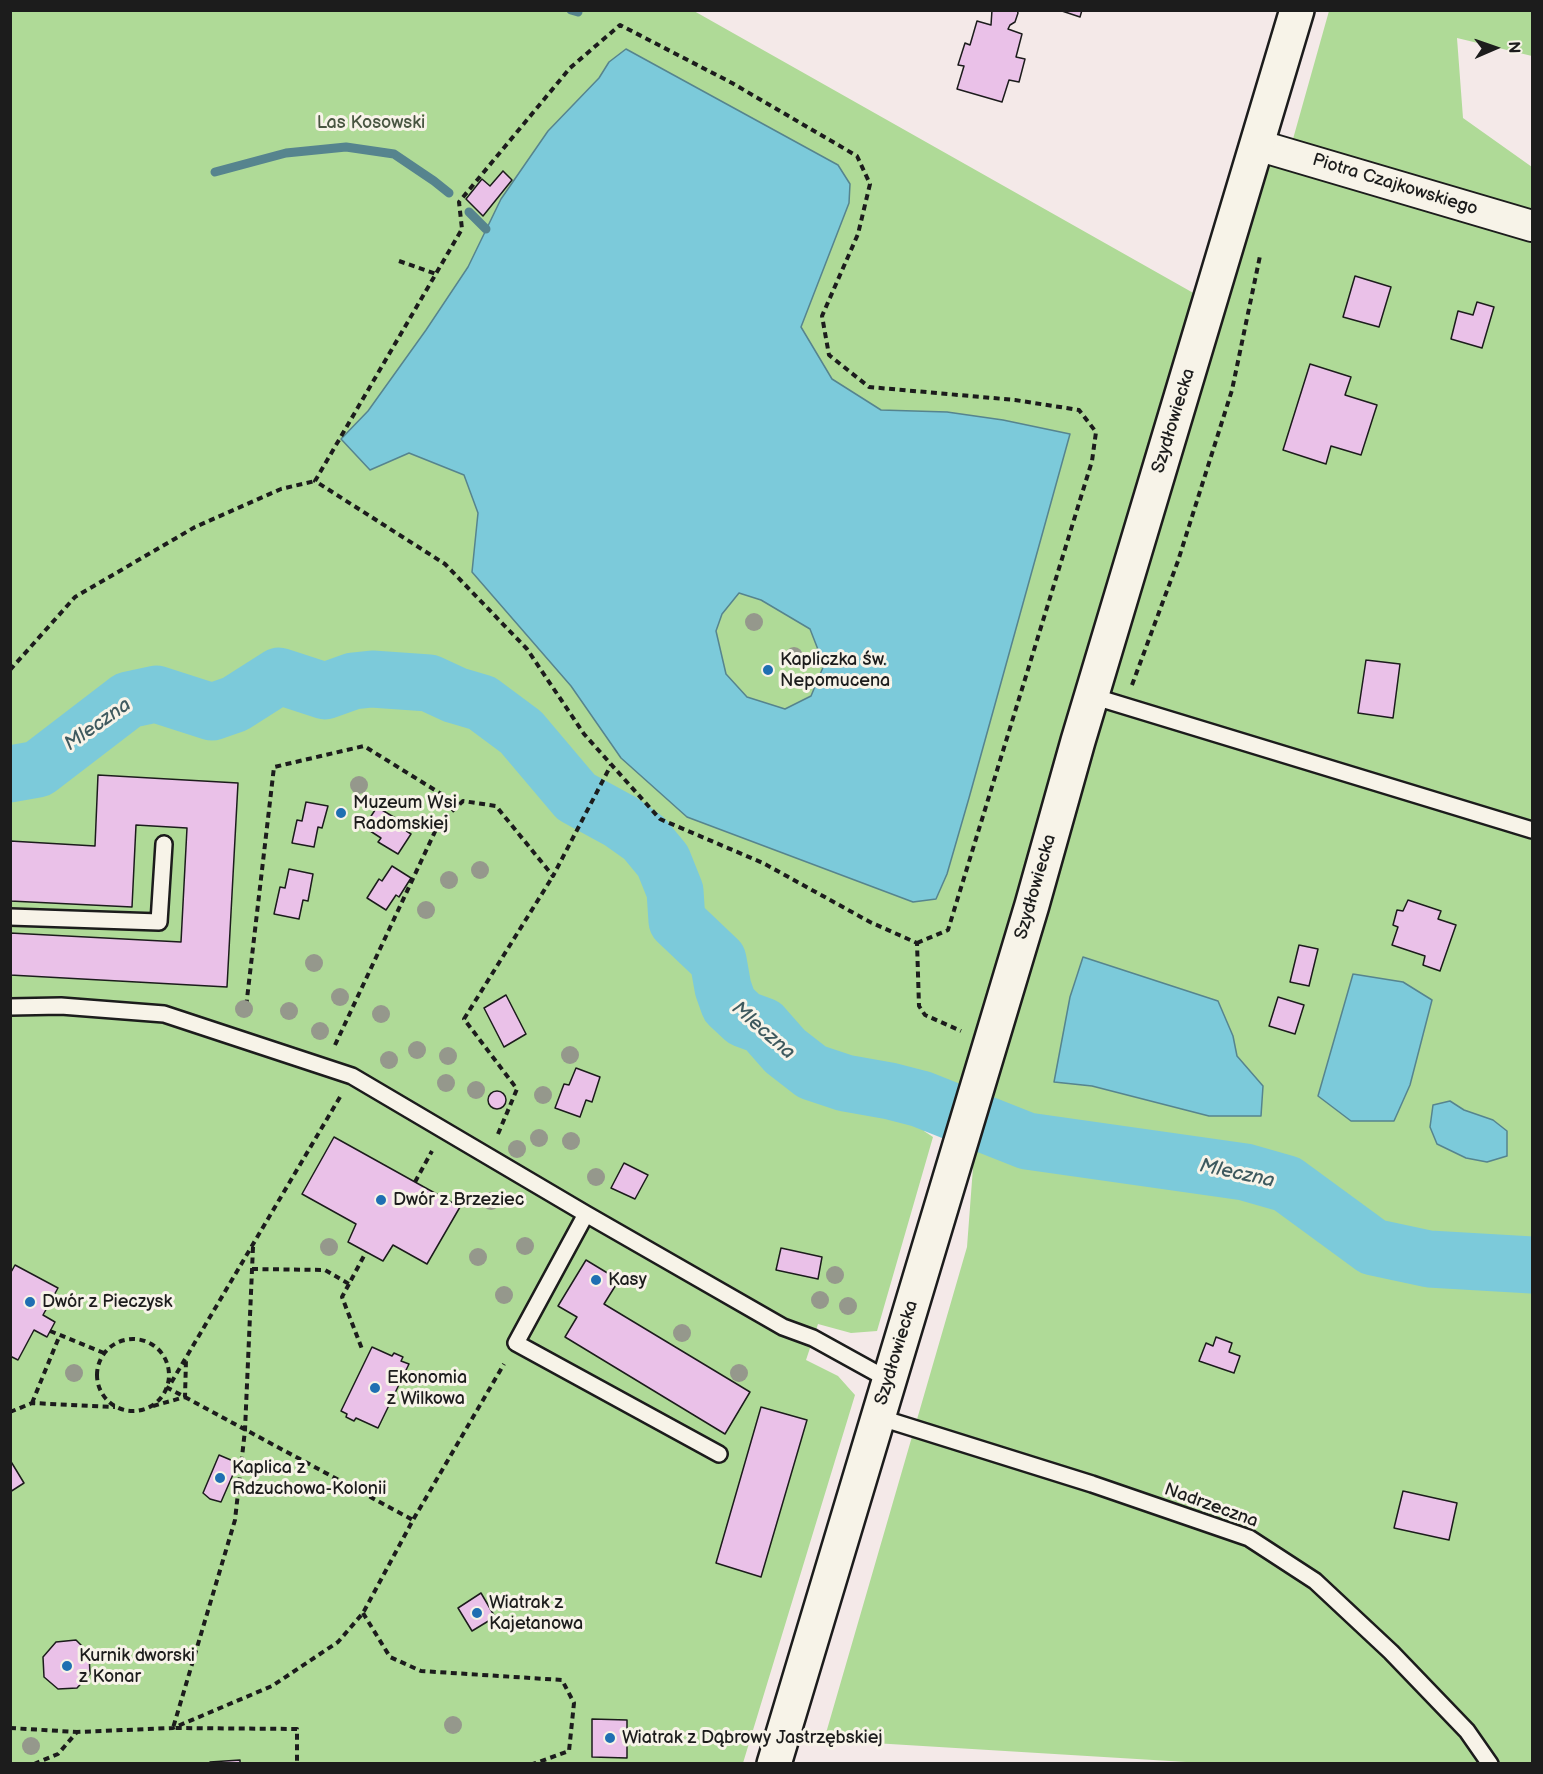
<!DOCTYPE html>
<meta charset="utf-8">
<style>
body{margin:0}
#map{position:relative;width:1543px;height:1774px;overflow:hidden;background:#f4e9e8;font-family:"Balsamiq Sans",sans-serif}
canvas{display:block}
.frame{position:absolute;inset:0;border:12px solid #1c1c1c;pointer-events:none}
.north{position:absolute;left:1465px;top:18px;width:60px;height:60px;-webkit-text-stroke:4px #f7f3e8;paint-order:stroke;rotate:88deg;font-size:16px;font-weight:700;line-height:24px;text-align:center;color:#1c1c1c}
.north::after{content:'';display:block;margin:auto;width:21px;height:27px;background:#1c1c1c;clip-path:polygon(50% 0,100% 100%,50% 72%,0 100%)}
</style>
<div id="map">
<canvas width="1543" height="1774"></canvas>
<div class="frame"></div>
<div class="north">N</div>
</div>
<script>
const ctx = document.querySelector('canvas').getContext('2d');
ctx.lineJoin = 'round';
function fillPath(path, color) { ctx.fillStyle = color; ctx.fill(path, 'evenodd'); }
const toPath = rows => new Path2D(rows.map(r => 'M' + r).join(''));
function stroke(path, color, width, dash) { ctx.strokeStyle = color; ctx.lineWidth = width; ctx.lineCap = dash ? 'butt' : 'round'; ctx.setLineDash(dash || []); ctx.stroke(path); }
function drawText(font, color, halo, rows, align = 'center') {
  ctx.font = font + ' "Balsamiq Sans",sans-serif'; ctx.lineWidth = 6; ctx.setLineDash([]); ctx.textBaseline = 'middle'; ctx.strokeStyle = halo; ctx.fillStyle = color; for (const [text, x, y, turn = 0] of rows) {
    ctx.save(); ctx.translate(x, y); ctx.rotate((+turn || 0) * Math.PI / 180); ctx.textAlign = isNaN(turn) ? turn : align; if (halo) ctx.strokeText(text, 0, 0); ctx.fillText(text, 0, 0); ctx.restore();
  }
}
const green = toPath([
 [10,11,694,11,1204,299,1247,150,1303,173,1532,241,1532,1763,1219,1764,824,1740,967,1247,975,1141,926,1124,924,1131,933,1137,877,1331,851,1333,818,1324,806,1360,838,1376,855,1395,743,1763,11,1763],
 [1329,11,1532,11,1532,56,1457,38,1463,118,1532,167,1532,209,1293,139]
]);
const water = toPath([
 [626,49,838,165,850,184,849,203,801,327,832,379,881,410,947,412,1003,420,1070,434,969,798,947,874,936,899,913,902,687,817,621,758,571,686,472,572,478,513,464,475,409,453,370,470,341,439,368,411,426,330,468,267,501,199,548,131,599,78,609,62,626,49],
 [739,593,761,600,810,629,824,665,811,696,785,709,747,697,726,674,716,631,722,614,739,593],
 [1083,957,1218,1001,1233,1036,1237,1056,1263,1086,1261,1116,1209,1116,1092,1086,1054,1082,1070,997,1083,957],
 [1353,974,1403,982,1432,1000,1410,1085,1394,1121,1351,1121,1318,1096,1353,974],
 [1450,1101,1464,1110,1493,1120,1507,1131,1507,1156,1487,1162,1466,1158,1437,1144,1430,1127,1433,1105,1450,1101]
]);
const stream = toPath([
 [571,10,578,12],
 [215,172,286,153,346,147,394,154,434,181,449,193],
 [469,212,486,229]
]);
const river = toPath([
 [10,774,38,769,128,700,156,694,212,712,235,704,279,676,325,691,353,681,372,679,429,683,455,695,482,703,521,732,576,797,620,821,644,838,663,861,675,891,677,921,718,960,723,988,729,1005,744,1019,763,1026,785,1051,812,1072,845,1083,890,1091,921,1099,1027,1141,1245,1172,1287,1184,1373,1247,1429,1259,1532,1265]
]);
const building = toPath([
 [992,10,1017,10,1018,13,1015,22,1010,25,1008,29,1022,34,1016,57,1025,59,1019,82,1009,80,1002,102,957,89,964,66,958,65,965,43,970,45,977,21,991,25,992,10],
 [1059,10,1082,10,1080,17,1059,10],
 [503,171,512,180,483,216,466,199,482,179,490,186,503,171],
 [1355,276,1391,287,1379,327,1343,317,1355,276],
 [1477,302,1494,307,1482,348,1451,339,1458,311,1473,315,1477,302],
 [1310,364,1351,377,1345,395,1377,405,1361,455,1331,446,1326,464,1283,450,1310,364],
 [1366,660,1400,664,1393,718,1358,713,1366,660],
 [98,775,238,783,227,987,10,975,10,933,181,942,187,828,136,825,132,907,10,901,10,841,95,846,98,775],
 [306,802,328,806,322,828,318,827,314,847,292,843,297,820,302,821,306,802],
 [377,807,397,819,394,823,411,834,398,854,378,842,381,838,364,827,377,807],
 [392,866,411,878,399,897,396,895,386,910,367,898,379,879,382,881,392,866],
 [289,869,313,874,308,901,303,900,299,919,274,914,280,887,285,888,289,869],
 [1408,900,1441,911,1438,919,1456,925,1440,971,1423,965,1425,956,1392,945,1398,927,1393,925,1397,910,1403,911,1408,900],
 [1299,945,1318,949,1309,986,1290,982,1299,945],
 [506,995,526,1034,504,1047,484,1008,506,995],
 [1278,997,1304,1005,1295,1034,1269,1026,1278,997],
 [576,1068,600,1077,592,1102,586,1100,580,1117,555,1108,564,1084,569,1085,576,1068],
 '488 1100a9 9 0 1 1 18 0a9 9 0 1 1-18 0Z',
 [334,1137,460,1207,427,1264,393,1245,383,1261,348,1242,356,1224,302,1194,334,1137],
 [624,1163,648,1175,635,1199,611,1188,624,1163],
 [781,1248,822,1257,818,1279,776,1270,781,1248],
 [586,1260,619,1280,604,1304,750,1392,725,1434,565,1337,577,1317,558,1306,586,1260],
 [15,1265,58,1288,43,1315,55,1322,47,1337,34,1330,18,1360,10,1356,10,1274,15,1265],
 [1216,1337,1232,1343,1229,1352,1240,1356,1234,1373,1199,1361,1206,1343,1213,1346,1216,1337],
 [372,1347,392,1356,394,1353,403,1357,401,1361,409,1364,378,1428,356,1418,354,1421,346,1417,347,1414,341,1411,372,1347],
 [761,1407,807,1420,761,1577,716,1563,761,1407],
 [219,1455,238,1463,221,1502,210,1499,203,1493,219,1455],
 [10,1460,24,1483,10,1492,10,1460],
 [1403,1491,1457,1503,1449,1540,1394,1528,1403,1491],
 [481,1593,495,1617,472,1631,458,1608,481,1593],
 [76,1640,89,1653,90,1674,77,1688,58,1689,44,1677,43,1657,56,1642,76,1640],
 [592,1719,627,1720,627,1758,592,1757,592,1719],
 [240,1760,240,1764,210,1764,210,1762,240,1760]
]);
const path = toPath([
 [399,261,436,274],
 [10,670,75,597,195,527,281,489,315,481],
 [1132,685,1178,561,1232,390,1260,256],
 [917,943,948,930,1092,461,1096,432,1079,410,1015,400,869,387,829,355,822,316,858,234,870,184,857,156,732,83,620,25,570,68,459,202,462,229,315,481,445,564,527,649,584,734,660,819,763,863,870,922,917,943,919,1006,925,1015,961,1031],
 [245,1016,274,767,364,746,459,805],
 [335,1045,439,823,463,801,496,806,553,876,611,765],
 [340,1097,168,1388,413,1520],
 [498,1134,517,1089,464,1019,553,876],
 [415,1182,432,1151],
 [253,1247,245,1430,235,1520,173,1728,297,1729,297,1764],
 [252,1269,325,1270,349,1284,366,1252],
 [349,1284,342,1297,362,1349],
 [50,1331,104,1353],
 '97 1375a36 36 0 1 1 72 0a36 36 0 1 1-72 0Z',
 [32,1403,59,1337],
 [153,1406,185,1397,186,1360],
 [10,1412,32,1403,115,1407],
 [363,1613,390,1657,421,1671,562,1680,574,1703,569,1751,533,1764],
 [10,1728,77,1732],
 [34,1764,58,1754,77,1732,173,1728,272,1686,338,1642,363,1613,413,1520,504,1364]
]);
const lane = toPath([
 [1092,696,1532,830],
 [10,917,159,922,164,844],
 [10,1007,61,1006,164,1014,352,1076,586,1214,783,1327,813,1338,889,1380],
 [586,1214,516,1343,719,1454],
 [878,1417,1092,1484,1249,1538,1315,1581,1391,1652,1467,1731,1490,1764]
]);
const street = toPath([
 [1257,145,1532,226]
]);
const secondary = toPath([
 [774,1764,1032,905,1078,741,1297,10]
]);
const trees = [
 [754,622],
 [794,656],
 [359,785],
 [480,870],
 [449,880],
 [426,910],
 [314,963],
 [340,997],
 [244,1009],
 [289,1011],
 [381,1014],
 [320,1031],
 [417,1050],
 [570,1055],
 [448,1056],
 [389,1060],
 [446,1083],
 [476,1090],
 [543,1095],
 [539,1138],
 [571,1141],
 [517,1149],
 [596,1177],
 [491,1201],
 [525,1246],
 [329,1247],
 [478,1257],
 [835,1275],
 [504,1295],
 [820,1300],
 [848,1306],
 [682,1333],
 [74,1373],
 [739,1373],
 [453,1725],
 [31,1746]
];
const markers = [
 [768,670,6,"#1f6fb2"],
 [341,813,6,"#1f6fb2"],
 [381,1200,6,"#1f6fb2"],
 [596,1280,6,"#1f6fb2"],
 [30,1302,6,"#1f6fb2"],
 [375,1388,6,"#1f6fb2"],
 [220,1478,6,"#1f6fb2"],
 [477,1613,6,"#1f6fb2"],
 [67,1666,6,"#1f6fb2"],
 [610,1738,6,"#1f6fb2"]
];
const parkNames = [
 ["Las Kosowski",371,123]
];
const streetNames = [
 ["Piotra Czajkowskiego",1395,185,17],
 ["Szydłowiecka",1174,421,-73],
 ["Szydłowiecka",1036,887,-74],
 ["Szydłowiecka",897,1353,-73],
 ["Nadrzeczna",1211,1506,20]
];
const poiNames = [
 ["Kapliczka św.",780,660],
 ["Nepomucena",780,681],
 ["Muzeum Wsi",353,803],
 ["Radomskiej",353,824],
 ["Dwór z Brzeziec",393,1200],
 ["Kasy",608,1280],
 ["Dwór z Pieczysk",42,1302],
 ["Ekonomia",387,1378],
 ["z Wilkowa",387,1399],
 ["Kaplica z",232,1468],
 ["Rdzuchowa-Kolonii",232,1489],
 ["Wiatrak z",489,1603],
 ["Kajetanowa",489,1624],
 ["Kurnik dworski",79,1656],
 ["z Konar",79,1677],
 ["Wiatrak z Dąbrowy Jastrzębskiej",622,1738]
];
const waterNames = [
 ["Mleczna",98,725,-35],
 ["Mleczna",763,1031,41],
 ["Mleczna",1237,1174,12]
];
fillPath(green, '#afda97');
fillPath(water, '#7ccada');
stroke(water, '#56848e', 1.5);
stroke(stream, '#56848e', 9);
stroke(river, '#7ccada', 57);
fillPath(building, '#eac1e8');
stroke(building, '#1c1c1c', 1.5);
stroke(lane, '#1c1c1c', 20);
stroke(street, '#1c1c1c', 34);
stroke(secondary, '#1c1c1c', 38);
stroke(path, '#1c1c1c', 4, [6, 4.5]);
stroke(lane, '#f7f3e8', 15);
stroke(street, '#f7f3e8', 30);
stroke(secondary, '#f7f3e8', 33);
ctx.fillStyle = '#95988c';
for (const [x, y] of trees) { ctx.beginPath(); ctx.arc(x, y, 9, 0, 2 * Math.PI); ctx.fill(); }
for (const [x, y, r, color] of markers) { const dot = new Path2D(); dot.arc(x, y, r, 0, 2 * Math.PI); ctx.fillStyle = color; ctx.fill(dot); stroke(dot, '#f7f3e8', 2); }
drawText('18px', '#485541', '#f7f3e8', parkNames);
drawText('18px', '#1c1c1c', '#f7f3e8', streetNames);
drawText('18px', '#1c1c1c', '#f7f3e8', poiNames, 'left');
drawText('italic 20px', '#3e595e', '#f7f3e8', waterNames);
</script>
